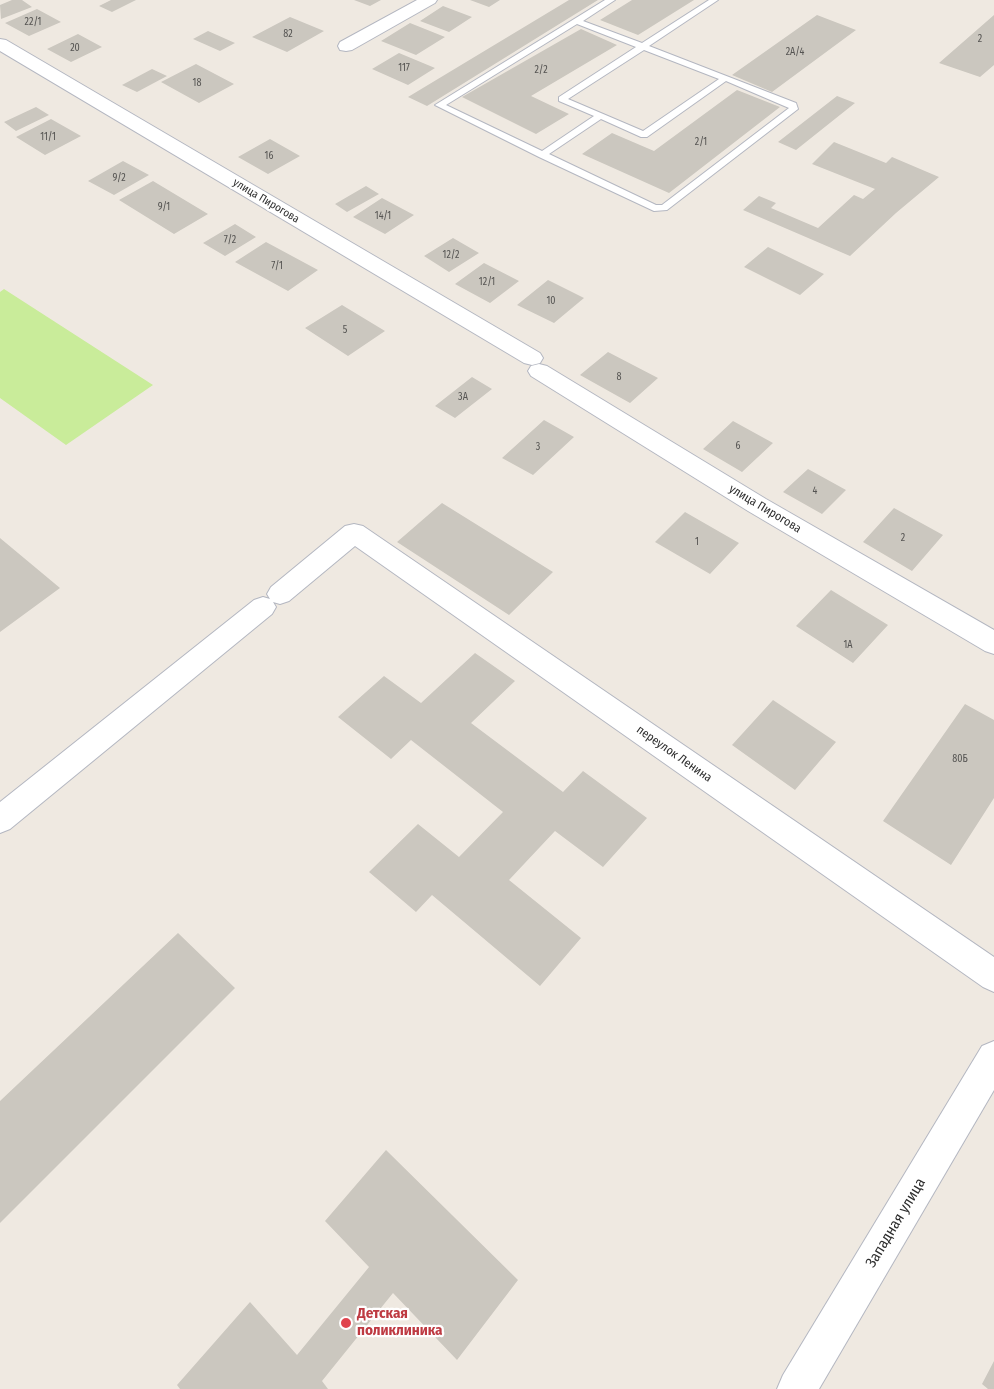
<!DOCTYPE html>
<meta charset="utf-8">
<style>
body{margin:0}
canvas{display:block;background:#efe9e1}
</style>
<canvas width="994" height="1389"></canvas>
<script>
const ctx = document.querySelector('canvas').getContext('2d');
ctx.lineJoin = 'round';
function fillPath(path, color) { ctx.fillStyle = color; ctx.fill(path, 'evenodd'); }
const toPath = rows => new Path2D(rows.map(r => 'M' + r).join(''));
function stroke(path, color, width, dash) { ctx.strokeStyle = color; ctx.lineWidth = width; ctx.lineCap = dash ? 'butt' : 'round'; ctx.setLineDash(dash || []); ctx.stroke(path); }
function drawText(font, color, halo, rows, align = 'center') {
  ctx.font = font + ' "Fira Sans Condensed",sans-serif'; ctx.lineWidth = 4.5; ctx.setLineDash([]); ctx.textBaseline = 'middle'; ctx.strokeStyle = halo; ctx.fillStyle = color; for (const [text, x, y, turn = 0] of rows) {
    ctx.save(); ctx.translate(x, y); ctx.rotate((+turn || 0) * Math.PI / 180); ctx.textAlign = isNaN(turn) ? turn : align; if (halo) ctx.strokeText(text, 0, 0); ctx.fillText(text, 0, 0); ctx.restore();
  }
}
const pitch = toPath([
 [4,289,153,385,66,445,0,398,0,292]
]);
const building = toPath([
 [12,0,22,0,32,7,1,19,0,5],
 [111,0,136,0,112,12,99,6],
 [354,0,381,0,370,6],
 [470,0,500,0,489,7],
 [569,0,598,0,427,106,408,97],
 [632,0,694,0,638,35,600,20],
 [443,6,472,17,449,32,420,21],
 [37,9,61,22,29,36,5,23],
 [817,15,856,30,772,92,732,75],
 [994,15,994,65,980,77,939,63],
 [290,17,324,31,287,52,252,37],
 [410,23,445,37,416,55,381,41],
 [581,29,617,45,531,96,569,114,536,134,462,97],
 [208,31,235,43,220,51,193,39],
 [78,34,102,47,71,62,47,49],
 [399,53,435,68,408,85,372,69],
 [196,64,234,84,199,103,161,82],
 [152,69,167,76,137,92,122,85],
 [737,90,780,107,669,193,582,154,612,133,654,151],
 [837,96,855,103,796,150,778,142],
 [36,107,49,115,16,131,4,122],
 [51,119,81,136,45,155,16,137],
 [270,139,300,156,268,174,238,157],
 [834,142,886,163,892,157,939,177,896,213,850,256,743,210,759,196,776,203,771,208,818,228,854,195,863,199,875,189,812,164],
 [123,161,149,175,114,195,88,181],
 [153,181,208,214,174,234,119,200],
 [366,186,379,194,347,212,335,204],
 [382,198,414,215,385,234,353,217],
 [235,224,256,237,225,256,203,243],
 [453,238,479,253,449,272,424,256],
 [266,242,318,270,288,291,235,262],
 [768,247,824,274,800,295,744,267],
 [484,263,519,281,490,303,455,284],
 [548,280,584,298,554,323,517,305],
 [342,305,385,331,348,356,305,328],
 [608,352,658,378,630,403,580,375],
 [472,377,492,389,455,418,435,406],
 [544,420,574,437,533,475,502,458],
 [733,421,773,443,742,472,703,449],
 [808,469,846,490,822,514,783,492],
 [442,503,553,572,509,615,397,542],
 [894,508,943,535,912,571,863,542],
 [685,512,739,543,710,574,655,542],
 [0,538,60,588,0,632],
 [831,590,888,625,853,663,796,626],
 [475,653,515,681,471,723,563,792,583,771,647,818,603,867,555,831,509,880,581,938,540,986,432,895,416,912,369,872,418,824,459,857,503,812,411,740,391,759,338,717,384,676,421,703],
 [773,700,836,742,795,790,732,745],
 [965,704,994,720,994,798,951,865,883,821],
 [178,933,235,988,0,1223,0,1101],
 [386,1150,518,1280,457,1360,393,1293,322,1381,328,1389,180,1389,177,1385,250,1302,297,1355,369,1267,325,1221],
 [994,1361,994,1389,988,1389,982,1384]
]);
const service = toPath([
 [605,0,615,0,583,21,642,43,709,0,718,0,649,46,796,103,798,109,667,210,654,211,539,157,435,105,605,0],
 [577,24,636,47,559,97,559,101,594,116,542,151,446,105,577,24],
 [644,50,719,79,643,131,568,99,644,50],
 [726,81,789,108,662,205,656,205,549,154,601,119,641,137,647,137,726,81]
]);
const minor = toPath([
 [417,0,437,0,435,3,352,50,346,51,340,50,338,46,340,42,417,0],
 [0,39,6,40,540,353,543,358,540,363,532,365,524,363,0,51,0,39],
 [539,364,547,366,766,499,994,630,994,654,985,651,748,511,531,376,528,371,531,366,539,364],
 [354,524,363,526,994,957,994,992,983,987,355,546,289,601,280,604,273,602,276,607,272,614,10,829,0,833,0,802,254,600,263,597,270,599,267,594,271,587,345,526,354,524]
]);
const tertiary = toPath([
 [994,1041,994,1090,819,1389,777,1389,783,1375,982,1046,994,1041]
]);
const markers = [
 [346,1323,6,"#e0444e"]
];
const numberNames = [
 ["22/1",33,22],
 ["82",288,34],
 ["2",980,39],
 ["20",75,48],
 ["2А/4",795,52],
 ["117",404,68],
 ["2/2",541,70],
 ["18",197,83],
 ["11/1",48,137],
 ["2/1",701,142],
 ["16",269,156],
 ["9/2",119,178],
 ["9/1",164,207],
 ["14/1",383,216],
 ["7/2",230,240],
 ["12/2",451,255],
 ["7/1",277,266],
 ["12/1",487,282],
 ["10",551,301],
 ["5",345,330],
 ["8",619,377],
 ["3А",463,397],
 ["6",738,446],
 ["3",538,447],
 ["4",815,491],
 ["2",903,538],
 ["1",697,542],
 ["1А",848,645],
 ["80Б",960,759]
];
const farStreetnames = [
 ["улица Пирогова",266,201,31]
];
const streetNames = [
 ["улица Пирогова",765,509,31],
 ["переулок Ленина",674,754,35]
];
const nearStreetnames = [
 ["Западная улица",896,1223,-59]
];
const nearHealthnames = [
 ["Детская",357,1314],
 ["поликлиника",357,1331]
];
fillPath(pitch, '#c9ec9a');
fillPath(building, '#cbc7bf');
stroke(service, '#b4b7c1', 2);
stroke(minor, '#b4b7c1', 2);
stroke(tertiary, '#b4b7c1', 2);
fillPath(service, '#fff');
fillPath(minor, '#fff');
fillPath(tertiary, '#fff');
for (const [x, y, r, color] of markers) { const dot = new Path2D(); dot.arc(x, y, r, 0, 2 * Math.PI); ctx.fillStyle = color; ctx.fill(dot); stroke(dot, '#fff', 2); }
drawText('10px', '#555452', null, numberNames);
drawText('11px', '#2e2e2e', '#fff', farStreetnames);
drawText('12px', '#2e2e2e', '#fff', streetNames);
drawText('15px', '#2e2e2e', '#fff', nearStreetnames);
drawText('bold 15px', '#be3a42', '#fff', nearHealthnames, 'left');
</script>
